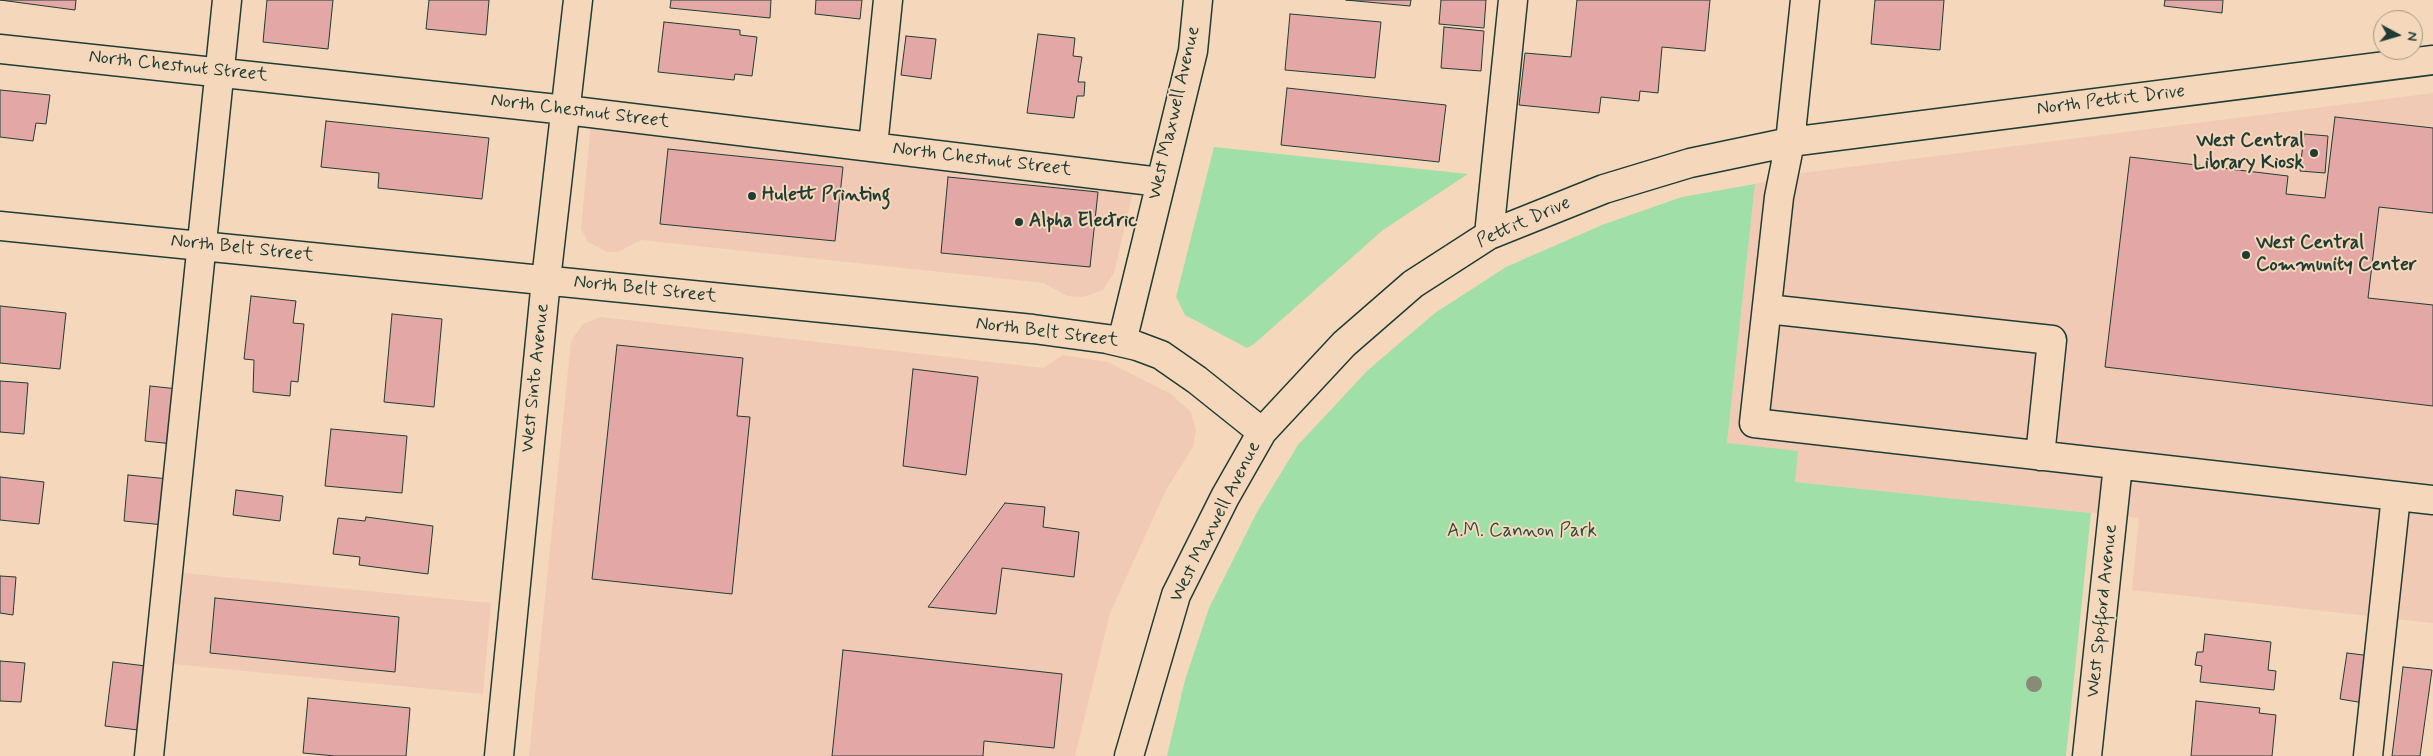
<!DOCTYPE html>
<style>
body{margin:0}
#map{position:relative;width:2433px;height:756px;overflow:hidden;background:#f5d8bb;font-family:Mynerve,sans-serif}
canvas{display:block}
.north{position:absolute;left:2373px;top:10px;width:50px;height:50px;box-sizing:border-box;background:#f5d8bb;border:1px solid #9f9a85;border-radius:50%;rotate:96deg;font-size:14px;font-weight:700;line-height:20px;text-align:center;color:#1f3d34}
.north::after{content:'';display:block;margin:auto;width:18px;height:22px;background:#1f3d34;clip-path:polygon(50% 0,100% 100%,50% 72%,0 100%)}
</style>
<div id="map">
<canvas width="2433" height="756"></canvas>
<div class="north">N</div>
</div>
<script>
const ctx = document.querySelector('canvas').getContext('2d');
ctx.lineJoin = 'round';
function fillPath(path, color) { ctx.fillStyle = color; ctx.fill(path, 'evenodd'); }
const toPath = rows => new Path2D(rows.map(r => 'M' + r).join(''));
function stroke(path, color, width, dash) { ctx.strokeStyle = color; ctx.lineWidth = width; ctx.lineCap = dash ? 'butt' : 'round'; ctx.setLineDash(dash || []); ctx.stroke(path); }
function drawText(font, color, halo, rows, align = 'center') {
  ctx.font = font + ' Mynerve,sans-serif'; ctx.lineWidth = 4; ctx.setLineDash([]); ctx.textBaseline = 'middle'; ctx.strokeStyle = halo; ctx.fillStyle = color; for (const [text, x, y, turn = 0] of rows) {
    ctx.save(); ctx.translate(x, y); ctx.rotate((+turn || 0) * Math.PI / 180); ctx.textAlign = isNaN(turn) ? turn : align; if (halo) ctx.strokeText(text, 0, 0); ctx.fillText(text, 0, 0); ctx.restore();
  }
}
const built = toPath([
 [2433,93,2433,623,2132,590,2139,518,1794,482,1727,443,1755,184,1802,173],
 [591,123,1134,187,1114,273,1103,290,1083,297,1067,296,1044,283,641,240,618,252,607,252,588,242,581,229],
 [601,317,1043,368,1063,355,1108,362,1171,394,1191,412,1196,430,1193,447,1166,490,1110,613,1075,756,529,756,571,341,583,324],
 [183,573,491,603,483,694,173,664]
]);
const green = toPath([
 [1214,147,1468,174,1383,230,1254,344,1247,348,1185,315,1176,297],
 [1755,184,1727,443,1798,451,1795,482,2091,513,2066,756,1167,756,1185,680,1209,608,1256,514,1298,445,1368,370,1435,313,1506,267,1602,225,1682,197]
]);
const building = toPath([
 [0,0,76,0,75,10,0,0],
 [267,0,333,0,328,49,263,42,267,0],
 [429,0,489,0,486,35,426,29,429,0],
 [671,0,771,0,770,18,670,8,671,0],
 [816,0,862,0,860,19,815,14,816,0],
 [1346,0,1411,0,1410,6,1346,0],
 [1441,0,1486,0,1484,28,1439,24,1441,0],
 [1577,0,1710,0,1705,51,1662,47,1658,93,1640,91,1639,101,1601,97,1599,113,1519,105,1525,53,1571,57,1577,0],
 [1875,0,1944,0,1940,50,1871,44,1875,0],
 [2165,0,2223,0,2222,13,2164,6,2165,0],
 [1290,14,1381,22,1375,78,1285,70,1290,14],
 [664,22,740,30,740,35,757,37,752,76,735,74,734,80,658,72,664,22],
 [1444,27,1484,31,1481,71,1441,68,1444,27],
 [1038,34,1075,38,1073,56,1082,57,1078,82,1085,82,1084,96,1077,96,1074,118,1027,113,1038,34],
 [906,36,936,39,931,79,901,75,906,36],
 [1287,88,1446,105,1439,162,1281,145,1287,88],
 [0,90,50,95,46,124,36,123,33,141,0,137,0,90],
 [2335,117,2433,128,2433,213,2379,207,2368,298,2433,305,2433,406,2105,367,2130,157,2288,176,2286,194,2325,198,2335,117],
 [326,121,489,138,482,199,378,188,379,173,321,167,326,121],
 [2304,134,2328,136,2325,173,2300,171,2304,134],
 [668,149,843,167,835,241,660,224,668,149],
 [948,177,1098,192,1090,267,941,253,948,177],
 [251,296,296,301,293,323,304,324,298,382,291,381,290,396,253,392,254,360,244,359,251,296],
 [0,306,66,313,60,369,0,363,0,306],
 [392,314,442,319,434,407,384,402,392,314],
 [617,345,743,358,737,416,750,417,732,594,592,579,617,345],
 [913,369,978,377,966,475,903,466,913,369],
 [0,381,28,383,24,434,0,432,0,381],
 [150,386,178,389,173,444,145,441,150,386],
 [331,429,407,436,402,493,325,486,331,429],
 [128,475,169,479,164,525,124,521,128,475],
 [0,477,44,482,39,524,0,520,0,477],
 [236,490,283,496,280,521,233,515,236,490],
 [1005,503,1045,507,1043,527,1079,532,1074,577,1002,568,996,614,928,607,1005,503],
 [366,517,433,526,428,574,359,565,360,557,333,554,338,518,365,521,366,517],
 [0,576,16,577,13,615,0,613,0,576],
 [215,598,399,617,395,672,210,653,215,598],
 [2205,634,2271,642,2268,670,2276,671,2274,690,2200,682,2202,666,2195,665,2197,652,2203,652,2205,634],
 [843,650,1062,674,1054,748,984,741,983,756,832,756,843,650],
 [2347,653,2371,656,2364,703,2340,699,2347,653],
 [0,661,25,663,21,702,0,701,0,661],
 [113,662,146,666,138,730,105,726,113,662],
 [2403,667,2432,670,2420,756,2392,756,2403,667],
 [308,698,410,708,406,756,335,756,303,753,308,698],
 [2196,701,2260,708,2259,713,2276,715,2272,756,2191,756,2196,701]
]);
const minor = toPath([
 [1805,0,1790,142,1779,197,1754,423,2433,500],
 [0,49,566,110,1160,182],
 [873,146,888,0],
 [0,226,1033,329,1107,339,1137,346,1161,355,1197,380,1262,432],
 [1489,235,1513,0],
 [1767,309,2052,340,2040,456],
 [1122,342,1193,51,1198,0],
 [149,756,227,0],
 [499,756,546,280,578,0],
 [1129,756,1176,595,1225,497,1262,432,1344,344,1413,284,1489,235,1604,189,1690,163,1790,142,2433,60],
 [2087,756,2118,465],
 [2368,756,2396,496]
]);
const trees = [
 [2034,684]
];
const markers = [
 [2314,153,5,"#1f3d34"],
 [752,196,5,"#1f3d34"],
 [1019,222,5,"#1f3d34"],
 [2246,255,5,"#1f3d34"]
];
const streetNames = [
 ["North Chestnut Street",178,67,6],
 ["North Pettit Drive",2111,101,-7],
 ["North Chestnut Street",580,112,7],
 ["West Maxwell Avenue",1175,113,-77],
 ["North Chestnut Street",982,160,7],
 ["Pettit Drive",1524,223,-24],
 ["North Belt Street",242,249,6],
 ["North Belt Street",645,290,6],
 ["North Belt Street",1047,333,7],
 ["West Sinto Avenue",536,378,-84],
 ["West Maxwell Avenue",1216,522,-63],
 ["West Spofford Avenue",2103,611,-84]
];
const poiNames = [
 ["West Central",2304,142,"right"],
 ["Library Kiosk",2304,164,"right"],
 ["Hulett Printing",762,196],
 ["Alpha Electric",1029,222],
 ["West Central",2256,244],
 ["Community Center",2256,266]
];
const parkNames = [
 ["A.M. Cannon Park",1522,532]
];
fillPath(built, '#f0cab4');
fillPath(green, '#a0dfa8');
fillPath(building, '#e3a8a5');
stroke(building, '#1f3d34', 1);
stroke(minor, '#1f3d34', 31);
stroke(minor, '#f5d8bb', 28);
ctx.fillStyle = '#868c77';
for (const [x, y] of trees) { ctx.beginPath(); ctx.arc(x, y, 8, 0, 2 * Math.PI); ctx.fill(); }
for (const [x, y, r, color] of markers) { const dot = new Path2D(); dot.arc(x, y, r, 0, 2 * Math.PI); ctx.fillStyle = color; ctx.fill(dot); stroke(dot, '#f5d8bb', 2); }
drawText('19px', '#1f3d34', '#f5d8bb', streetNames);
drawText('bold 19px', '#1f3d34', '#f5d8bb', poiNames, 'left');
drawText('19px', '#2c4d40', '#f5d8bb', parkNames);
</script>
